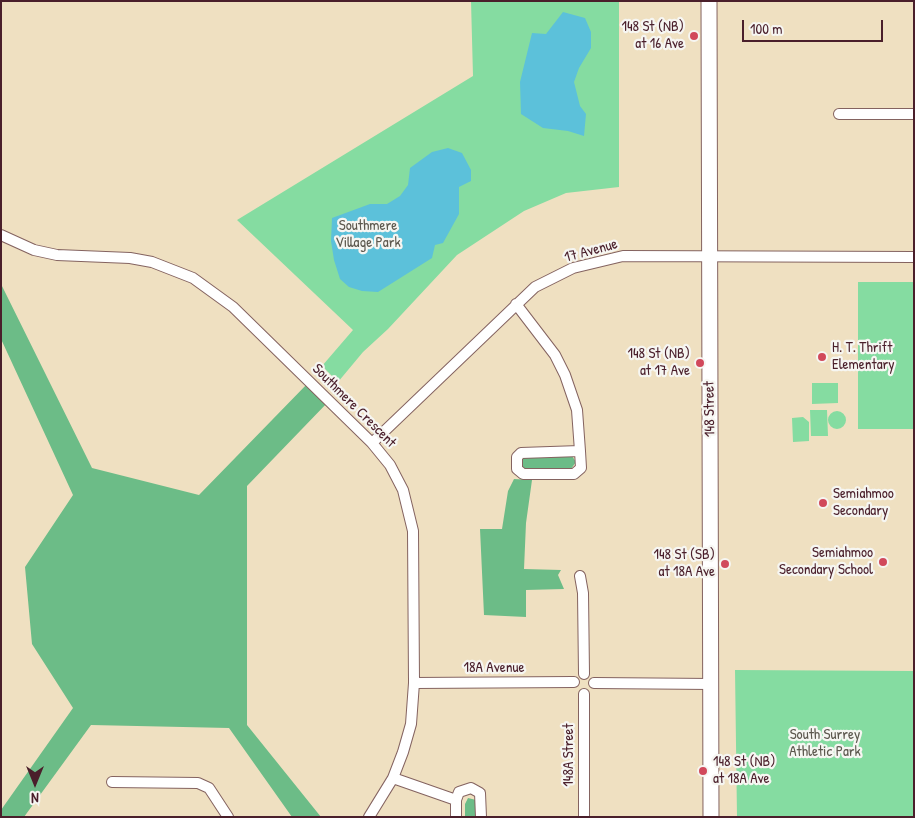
<!DOCTYPE html>
<style>
body{margin:0}
#map{position:relative;width:915px;height:818px;overflow:hidden;background:#efe0c1;font-family:"Patrick Hand",sans-serif}
canvas{display:block}
.frame{position:absolute;inset:0;border:2px solid #4a1f2b;pointer-events:none}
.north{position:absolute;left:10px;top:758px;width:50px;height:50px;-webkit-text-stroke:4px #f6f6f2;paint-order:stroke;rotate:180deg;font-size:14px;font-weight:700;line-height:20px;text-align:center;color:#4a1f2b}
.north::after{content:'';display:block;margin:auto;width:18px;height:22px;background:#4a1f2b;clip-path:polygon(50% 0,100% 100%,50% 72%,0 100%)}
.scale{position:absolute;left:742px;top:20px;width:141px;height:22px;box-sizing:border-box;border:2px solid #4a1f2b;border-top:0;padding-left:6px;font-size:15px;line-height:18px;white-space:nowrap;color:#4a1f2b;-webkit-text-stroke:4px #f6f6f2;paint-order:stroke}
</style>
<div id="map">
<canvas width="915" height="818"></canvas>
<div class="frame"></div>
<div class="north">N</div>
<div class="scale">100 m</div>
</div>
<script>
const ctx = document.querySelector('canvas').getContext('2d');
ctx.lineJoin = 'round';
function fillPath(path, color) { ctx.fillStyle = color; ctx.fill(path, 'evenodd'); }
const toPath = rows => new Path2D(rows.map(r => 'M' + r).join(''));
function stroke(path, color, width, dash) { ctx.strokeStyle = color; ctx.lineWidth = width; ctx.lineCap = dash ? 'butt' : 'round'; ctx.setLineDash(dash || []); ctx.stroke(path); }
function drawText(font, color, halo, rows, align = 'center') {
  ctx.font = font + ' "Patrick Hand",sans-serif'; ctx.lineWidth = 4.5; ctx.setLineDash([]); ctx.textBaseline = 'middle'; ctx.strokeStyle = halo; ctx.fillStyle = color; for (const [text, x, y, turn = 0] of rows) {
    ctx.save(); ctx.translate(x, y); ctx.rotate((+turn || 0) * Math.PI / 180); ctx.textAlign = isNaN(turn) ? turn : align; if (halo) ctx.strokeText(text, 0, 0); ctx.fillText(text, 0, 0); ctx.restore();
  }
}
const green = toPath([
 [471,1,619,1,619,187,566,193,524,211,457,255,388,329,363,352,338,382,322,366,353,330,237,220,473,76],
 [858,282,914,282,914,429,858,429],
 [812,383,838,383,838,403,812,404],
 [810,410,827,410,828,436,811,436],
 '828 420a9 9 0 1 1 18 0a9 9 0 1 1-18 0Z',
 [803,417,809,422,809,441,793,442,792,418],
 [735,670,914,671,914,817,737,817]
]);
const forest = toPath([
 [1,284,92,468,199,495,309,382,329,401,247,486,247,725,321,817,292,817,229,728,91,725,24,817,1,817,1,810,73,708,32,644,25,567,73,495,1,339],
 [572,456,576,462,571,469,521,468,521,457],
 [514,479,532,480,526,523,524,569,561,570,558,575,564,589,526,590,526,617,484,615,480,529,502,529,508,491],
 [468,798,476,800,477,817,465,817,465,804]
]);
const water = toPath([
 [563,12,585,18,591,32,591,48,579,68,574,82,580,106,586,114,584,136,568,131,543,128,521,114,520,82,532,33,546,34],
 [448,148,462,153,471,170,471,181,459,187,459,214,443,243,435,245,432,258,378,292,362,291,349,287,340,279,334,260,331,241,332,218,370,204,387,204,400,196,408,185,410,168,432,152]
]);
const street = toPath([
 [839,114,914,114],
 [1,235,34,250,57,255,130,258,152,262,193,278,233,307,372,443,390,465,403,490,413,531,414,683,411,724,403,752,393,778,369,817],
 [516,304,555,355,565,375,577,410,580,451],
 [372,443,535,287,573,268,623,256,914,257],
 [580,451,581,468,574,474,523,474,517,469,517,457,521,453,580,451],
 [580,576,583,593,584,674],
 [414,683,574,682],
 [594,683,712,684],
 [393,778,456,800],
 [112,782,198,783,209,788,228,817],
 [456,817,456,800,459,792,471,788,480,793,481,817],
 [584,817,584,694]
]);
const secondary = toPath([
 [709,1,711,817]
]);
const markers = [
 [694,36,5,"#d1495b"],
 [822,357,5,"#d1495b"],
 [700,363,5,"#d1495b"],
 [823,503,5,"#d1495b"],
 [883,562,5,"#d1495b"],
 [725,564,5,"#d1495b"],
 [703,771,5,"#d1495b"]
];
const poiNames = [
 ["148 St (NB)",684,27],
 ["at 16 Ave",684,44],
 ["H. T. Thrift",832,348,"left"],
 ["Elementary",832,365,"left"],
 ["148 St (NB)",690,354],
 ["at 17 Ave",690,371],
 ["Semiahmoo",833,494,"left"],
 ["Secondary",833,511,"left"],
 ["Semiahmoo",873,553],
 ["Secondary School",873,570],
 ["148 St (SB)",715,555],
 ["at 18A Ave",715,572],
 ["148 St (NB)",713,762,"left"],
 ["at 18A Ave",713,779,"left"]
];
const parkNames = [
 ["Southmere",368,226],
 ["Village Park",368,243],
 ["South Surrey",825,735],
 ["Athletic Park",825,752]
];
const streetNames = [
 ["17 Avenue",591,251,-15],
 ["Southmere Crescent",354,406,45],
 ["148 Street",710,409,-91],
 ["18A Avenue",494,668],
 ["148A Street",569,755,-90]
];
fillPath(green, '#85dca1');
fillPath(forest, '#6cbc87');
fillPath(water, '#5cc1da');
stroke(street, '#846360', 12);
stroke(secondary, '#846360', 17);
stroke(street, '#fff', 10);
stroke(secondary, '#fff', 15);
for (const [x, y, r, color] of markers) { const dot = new Path2D(); dot.arc(x, y, r, 0, 2 * Math.PI); ctx.fillStyle = color; ctx.fill(dot); stroke(dot, '#f6f6f2', 2); }
drawText('15px', '#4a1f2b', '#f6f6f2', poiNames, 'right');
drawText('15px', '#5c584e', '#f6f6f2', parkNames);
drawText('15px', '#4a1f2b', '#f6f6f2', streetNames);
</script>
